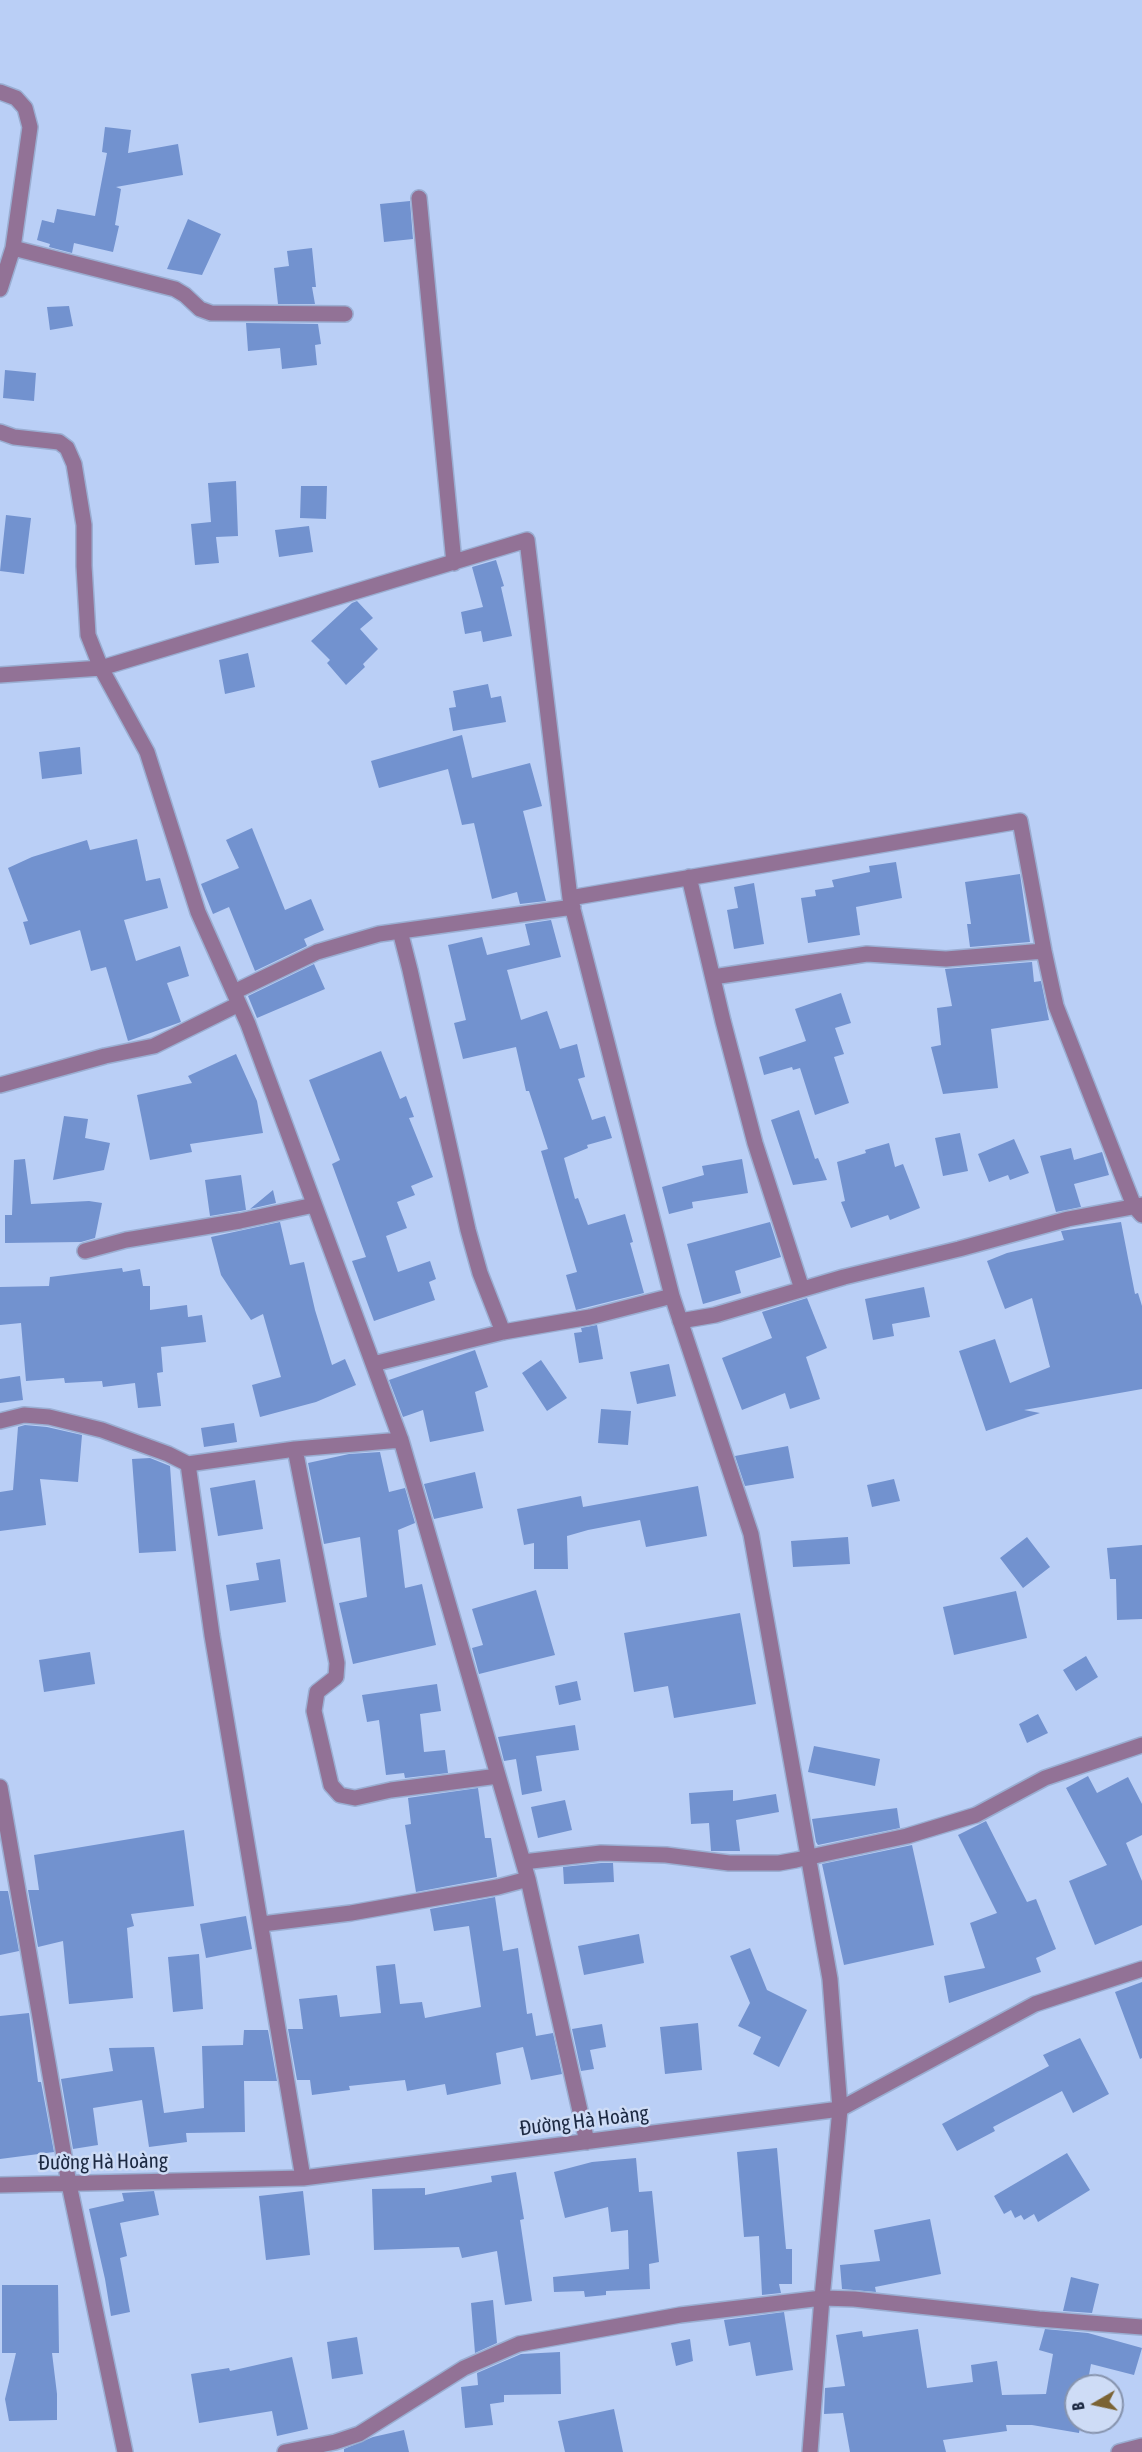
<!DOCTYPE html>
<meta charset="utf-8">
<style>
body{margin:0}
#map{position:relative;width:1142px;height:2452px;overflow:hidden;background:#bacff6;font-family:"Asap Condensed",sans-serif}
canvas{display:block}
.north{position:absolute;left:1064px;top:2374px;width:60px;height:60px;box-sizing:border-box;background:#cedcf6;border:2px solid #8794ae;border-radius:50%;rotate:261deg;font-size:16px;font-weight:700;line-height:24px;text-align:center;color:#1c2942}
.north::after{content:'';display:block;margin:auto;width:21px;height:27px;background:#7b6334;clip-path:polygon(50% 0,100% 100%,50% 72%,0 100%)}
</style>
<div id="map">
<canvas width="1142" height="2452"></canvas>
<div class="north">B</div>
</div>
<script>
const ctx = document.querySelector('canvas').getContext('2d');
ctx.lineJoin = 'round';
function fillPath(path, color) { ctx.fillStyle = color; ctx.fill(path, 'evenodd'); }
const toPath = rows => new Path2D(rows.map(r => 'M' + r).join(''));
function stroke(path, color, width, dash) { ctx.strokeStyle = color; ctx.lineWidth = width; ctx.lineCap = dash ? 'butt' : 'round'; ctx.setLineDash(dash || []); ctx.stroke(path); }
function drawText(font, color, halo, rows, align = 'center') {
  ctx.font = font + ' "Asap Condensed",sans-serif'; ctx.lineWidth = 5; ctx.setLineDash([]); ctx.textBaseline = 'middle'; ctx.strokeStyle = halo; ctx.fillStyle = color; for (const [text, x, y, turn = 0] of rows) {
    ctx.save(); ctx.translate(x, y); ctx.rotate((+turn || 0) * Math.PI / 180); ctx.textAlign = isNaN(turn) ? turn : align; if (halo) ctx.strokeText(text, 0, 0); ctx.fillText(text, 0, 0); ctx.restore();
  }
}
const building = toPath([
 [105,127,131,130,128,153,178,144,183,175,116,187,121,189,115,225,119,226,113,252,74,243,72,253,49,247,50,244,37,240,42,220,54,223,57,209,95,216,107,153,102,152],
 [410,201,413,239,384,242,380,204],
 [188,219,221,234,202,275,167,269],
 [312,248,316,287,312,287,315,304,278,304,274,268,289,266,287,251],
 [69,306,73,326,50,330,47,307],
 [246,323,318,324,321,344,315,345,317,365,282,369,280,348,248,351],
 [5,370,36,373,34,401,3,398],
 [236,481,238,536,216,537,219,563,195,565,191,524,211,522,208,483],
 [301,486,327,486,326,519,300,518],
 [6,515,31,518,24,574,0,571],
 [309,526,313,552,279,557,275,530],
 [496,560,504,586,501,587,512,636,483,642,481,631,465,634,461,612,483,607,472,567],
 [357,601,373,618,360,629,378,649,363,664,365,667,346,685,327,663,330,660,311,641,352,603],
 [248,653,255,687,225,694,219,660],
 [488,684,491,698,501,696,506,722,453,731,449,708,456,707,453,691],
 [462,735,472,778,530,763,542,806,523,811,546,901,520,904,517,892,492,899,474,823,462,825,448,769,379,788,371,761],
 [80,747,82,774,42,779,39,752],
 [252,828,285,910,311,899,324,930,304,939,307,946,255,971,229,907,213,914,201,884,239,868,226,840],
 [137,839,146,881,160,878,168,908,124,920,136,961,180,946,189,976,167,983,181,1022,128,1041,106,967,91,971,80,930,30,945,23,922,28,921,8,868,32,857,87,840,90,850],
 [896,862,902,898,856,907,860,935,808,943,801,898,816,896,815,890,834,887,832,880,870,872,869,866],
 [1020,874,1030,942,970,947,967,924,971,924,965,882],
 [754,883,764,944,734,949,727,910,738,908,734,887],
 [551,920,561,957,507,970,521,1020,547,1011,560,1049,577,1044,585,1077,578,1079,592,1120,605,1116,612,1138,587,1145,588,1148,564,1158,575,1199,578,1198,588,1225,625,1214,633,1242,630,1243,644,1293,576,1310,566,1275,577,1272,541,1151,548,1149,529,1091,526,1091,516,1047,463,1059,454,1023,466,1020,448,945,482,937,487,955,530,945,525,924],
 [1032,962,1034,982,1041,981,1049,1020,991,1029,998,1088,943,1094,931,1047,941,1045,937,1008,952,1006,945,969],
 [314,964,325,989,257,1018,248,996],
 [841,993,851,1023,835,1028,844,1054,834,1057,849,1103,815,1115,800,1068,793,1070,792,1067,764,1075,759,1057,806,1041,795,1009],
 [381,1051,400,1099,406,1096,414,1117,409,1118,433,1177,411,1186,415,1195,397,1202,407,1228,386,1236,398,1272,430,1261,436,1279,429,1282,435,1300,374,1321,352,1261,366,1257,332,1164,340,1160,309,1080],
 [236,1054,257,1101,263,1133,190,1144,192,1152,150,1160,137,1095,192,1083,188,1076],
 [799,1110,815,1159,818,1158,827,1180,793,1185,771,1120],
 [64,1116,88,1119,85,1138,110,1143,104,1170,53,1180],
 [960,1133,968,1171,943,1176,935,1138],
 [1014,1139,1029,1173,1010,1180,1008,1175,989,1182,978,1154],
 [889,1143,895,1167,903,1164,920,1208,890,1220,888,1215,851,1228,841,1202,845,1201,837,1162,866,1153,865,1150],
 [1071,1148,1074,1160,1102,1152,1109,1175,1074,1184,1081,1207,1056,1212,1040,1156],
 [25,1159,31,1204,89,1201,102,1203,95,1238,81,1242,5,1243,5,1215,12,1215,14,1160],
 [742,1159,748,1193,692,1202,693,1208,669,1214,662,1187,704,1175,702,1166],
 [241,1175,246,1210,210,1216,205,1180],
 [273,1190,276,1203,250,1209],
 [280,1222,290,1265,304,1262,315,1310,332,1365,345,1359,356,1385,316,1402,260,1417,252,1385,281,1377,263,1314,251,1320,221,1275,211,1237],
 [770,1222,781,1257,735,1271,741,1293,703,1304,687,1244],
 [1121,1222,1135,1294,1138,1293,1142,1306,1142,1389,1024,1410,1040,1413,986,1431,959,1351,995,1339,1010,1383,1050,1367,1032,1298,1005,1309,987,1261,1007,1253,1064,1240,1061,1231],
 [122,1268,123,1272,140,1269,143,1286,150,1286,150,1310,187,1305,188,1317,202,1315,206,1342,161,1347,163,1372,157,1373,161,1406,138,1408,135,1383,103,1387,102,1381,65,1383,64,1378,26,1381,21,1323,0,1325,0,1287,49,1286,50,1277],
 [924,1287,930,1317,892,1324,894,1336,873,1340,865,1299],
 [807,1298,827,1348,806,1357,820,1399,790,1409,785,1393,742,1410,722,1358,772,1338,762,1312],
 [597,1325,603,1359,579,1363,574,1333,582,1332,581,1328],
 [475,1350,488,1387,475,1392,484,1431,430,1442,423,1410,403,1417,389,1380],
 [541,1360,567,1398,547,1411,522,1373],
 [669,1364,676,1396,637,1404,630,1372],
 [20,1376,23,1400,0,1403,0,1379],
 [601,1409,631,1411,628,1445,598,1443],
 [234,1423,237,1442,204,1447,201,1428],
 [25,1425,47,1427,82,1435,78,1482,40,1479,46,1525,0,1531,0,1492,13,1490,18,1427],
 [788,1446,794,1478,745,1486,735,1456],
 [380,1452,389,1492,405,1488,415,1523,398,1530,405,1588,422,1584,436,1645,353,1664,339,1603,367,1597,360,1537,324,1544,308,1463,349,1454],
 [150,1458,170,1466,176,1551,139,1553,132,1459],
 [475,1472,483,1508,434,1519,424,1484],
 [894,1479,900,1501,872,1507,867,1485],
 [255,1480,263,1529,218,1536,210,1488],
 [698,1486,707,1536,646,1547,640,1520,588,1530,567,1536,568,1569,534,1569,534,1543,524,1545,517,1509,581,1496,583,1507],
 [848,1537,850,1564,793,1567,791,1541],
 [1027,1537,1050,1567,1023,1588,1000,1558],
 [1142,1545,1142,1619,1117,1620,1116,1579,1110,1579,1107,1548],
 [280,1559,286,1602,230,1611,226,1585,259,1580,256,1563],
 [536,1590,555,1655,479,1674,472,1648,483,1645,472,1609],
 [1016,1591,1027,1638,954,1655,943,1607],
 [740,1613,756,1704,674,1718,668,1686,634,1692,624,1633],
 [90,1652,95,1684,44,1692,39,1660],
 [1086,1656,1098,1677,1076,1691,1063,1670],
 [577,1681,581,1700,559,1705,555,1686],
 [437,1684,441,1711,420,1714,424,1752,445,1750,448,1773,405,1778,404,1773,386,1775,379,1720,367,1722,362,1695],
 [1038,1714,1048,1733,1027,1743,1019,1724],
 [575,1725,579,1750,536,1756,542,1791,522,1795,516,1759,504,1761,498,1737],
 [814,1746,880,1759,875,1786,808,1772],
 [1088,1776,1097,1793,1128,1777,1142,1804,1142,1835,1126,1843,1142,1881,1142,1925,1095,1945,1069,1881,1107,1865,1066,1788],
 [478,1788,485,1838,491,1838,497,1877,416,1892,405,1825,411,1824,408,1798],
 [733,1790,733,1801,776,1794,779,1812,736,1820,740,1851,711,1851,709,1823,691,1824,689,1793],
 [565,1800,572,1830,538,1838,531,1807],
 [897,1808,900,1828,818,1845,816,1842,812,1819],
 [986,1821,1027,1902,1036,1899,1056,1949,1036,1958,1041,1972,949,2003,944,1976,985,1968,970,1923,997,1913,958,1835],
 [184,1830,194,1906,131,1914,134,1926,127,1928,133,1998,69,2004,63,1941,38,1947,28,1890,39,1890,34,1855],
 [912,1845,934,1945,844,1965,822,1864],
 [601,1863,613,1863,614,1882,564,1884,563,1867],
 [0,1891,8,1891,19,1951,0,1955],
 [495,1897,503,1951,518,1948,527,2014,532,2013,536,2036,553,2033,562,2074,531,2080,523,2047,496,2053,501,2084,447,2095,445,2084,407,2091,405,2080,349,2086,350,2090,312,2095,310,2080,297,2080,288,2029,303,2029,299,1999,337,1995,340,2017,381,2013,376,1966,395,1964,400,2004,422,2002,425,2018,481,2007,469,1926,434,1931,430,1909],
 [246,1916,252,1949,206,1958,200,1924],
 [639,1934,644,1963,584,1975,578,1946],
 [750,1948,767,1990,807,2010,779,2067,753,2054,761,2037,738,2026,750,2003,730,1956],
 [199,1954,203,2009,173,2012,168,1957],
 [1142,1982,1142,2058,1140,2059,1115,1992],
 [29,2013,38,2082,41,2082,54,2152,0,2159,0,2016],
 [698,2023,702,2070,665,2074,660,2027],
 [602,2024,606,2047,590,2050,594,2069,581,2071,572,2029],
 [244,2030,268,2030,277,2081,244,2081,245,2132,186,2133,187,2142,149,2147,142,2100,93,2108,98,2145,73,2149,61,2079,113,2071,109,2048,154,2047,164,2113,204,2108,202,2046,243,2045],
 [1080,2038,1109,2094,1073,2113,1062,2091,993,2127,995,2131,957,2151,942,2124,1049,2066,1043,2055],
 [777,2148,786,2249,792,2249,792,2284,779,2284,781,2293,762,2295,759,2236,744,2237,737,2152],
 [1067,2153,1090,2190,1038,2222,1034,2214,1024,2220,1021,2215,1015,2218,1011,2210,1004,2214,994,2196],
 [636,2158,639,2192,652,2191,659,2262,649,2264,650,2289,606,2291,606,2295,585,2297,584,2291,554,2292,553,2277,629,2269,628,2230,611,2232,608,2207,565,2218,554,2172,592,2162],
 [516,2172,524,2219,520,2220,532,2301,505,2305,497,2251,462,2258,459,2247,374,2250,372,2189,425,2188,425,2195,492,2182,491,2176],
 [154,2191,159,2215,120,2223,127,2256,120,2258,130,2312,111,2316,105,2279,89,2209,124,2201,122,2193],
 [303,2191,310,2255,266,2260,259,2196],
 [930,2219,941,2274,875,2287,876,2292,842,2289,840,2265,880,2261,874,2230],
 [1071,2277,1099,2284,1092,2313,1063,2311],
 [2,2285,58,2285,59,2353,52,2353,57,2394,57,2420,9,2421,5,2399,16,2353,2,2353],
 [493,2300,497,2343,475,2353,471,2303],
 [784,2312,793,2370,756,2376,750,2342,729,2346,724,2320],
 [918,2329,927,2388,973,2382,971,2365,997,2361,1002,2395,1046,2394,1053,2354,1039,2350,1045,2329,1088,2333,1142,2348,1134,2375,1091,2364,1087,2386,1076,2386,1076,2422,1081,2422,1079,2433,1032,2425,1006,2425,1007,2431,943,2440,946,2452,850,2452,843,2413,824,2414,825,2388,845,2386,836,2335,862,2331,863,2337],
 [357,2337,363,2374,332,2379,327,2342],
 [690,2339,693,2361,676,2366,671,2343],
 [560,2352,561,2394,504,2395,504,2402,490,2404,493,2425,465,2428,461,2387,478,2385,477,2373,521,2354],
 [292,2357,308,2429,277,2436,272,2411,199,2423,191,2374,229,2368,230,2371],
 [614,2409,623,2452,565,2452,558,2421],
 [404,2430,409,2452,344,2452,344,2449,373,2437]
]);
const minor = toPath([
 [0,92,16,98,25,108,30,127,13,248,0,289],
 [419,198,454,563],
 [13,248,175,289,185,295,200,309,211,313,345,314],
 [0,432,14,437,59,442,67,448,74,464,84,525,84,566,88,635,101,668,527,540,570,898,672,1296],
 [0,675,101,668,147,752,198,912,248,1024,401,1440,528,1879,587,2142],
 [689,877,723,1021,755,1143,802,1289],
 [570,898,1020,821,1044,951,1056,1006,1134,1206,1142,1215],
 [400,931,410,970,468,1230,480,1273,503,1332],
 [713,977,867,954,946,959,1044,951],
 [234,992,317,952,379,934,573,907],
 [0,1085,105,1056,154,1046,239,1004],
 [85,1251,126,1240,240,1221,314,1205],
 [680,1321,715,1315,844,1277,959,1249,1068,1219,1142,1205],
 [373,1364,503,1332,590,1317,672,1296,751,1534,830,1979,840,2109,822,2298,810,2452],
 [0,1421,24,1415,49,1417,102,1430,168,1454,188,1464],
 [295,1449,337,1663,336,1677,317,1692,314,1711,331,1785,340,1795,355,1798,391,1790,498,1776],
 [0,1787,69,2184,125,2452],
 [523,1862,601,1853,666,1855,729,1863,779,1863,796,1860,907,1836,976,1815,1045,1778,1142,1745],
 [262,1924,351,1913,498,1887,528,1879],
 [303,2178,212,1635,188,1464,295,1449,401,1440],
 [0,2185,303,2178,840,2109,1035,2004,1142,1969],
 [285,2452,335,2442,359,2434,464,2368,519,2344,680,2315,822,2298,854,2299,1039,2319,1142,2327],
 [1119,2452,1142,2446]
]);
const streetNames = [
 ["Đường Hà Hoàng",584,2121,-7],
 ["Đường Hà Hoàng",103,2162,-1]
];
fillPath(building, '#7292cf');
stroke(minor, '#9aaed2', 18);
stroke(minor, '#927296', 15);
drawText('21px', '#1c2942', '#cedcf6', streetNames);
</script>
